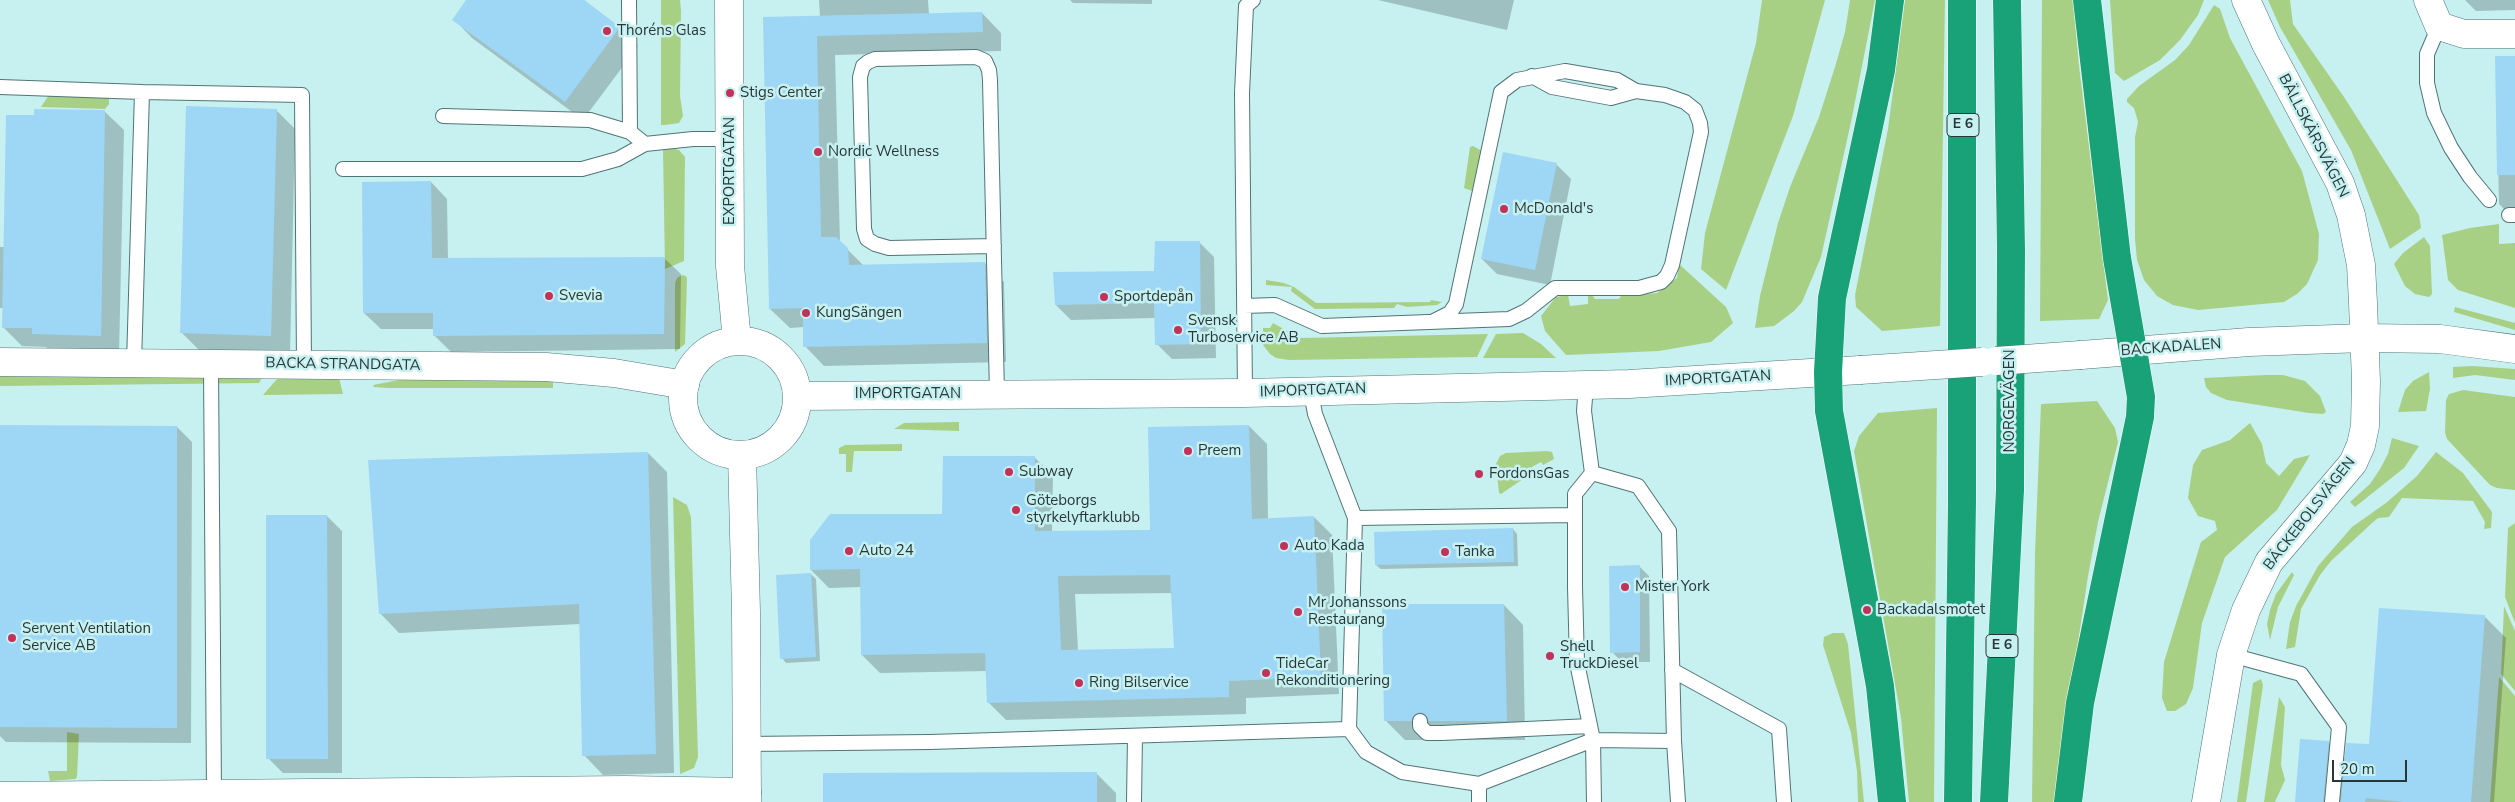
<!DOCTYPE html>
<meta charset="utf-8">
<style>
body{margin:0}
#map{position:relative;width:2515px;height:802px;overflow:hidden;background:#c7f0f1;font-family:"Nunito Sans",sans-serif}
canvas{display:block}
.scale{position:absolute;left:2332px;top:760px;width:75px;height:22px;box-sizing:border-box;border:2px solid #273737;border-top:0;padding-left:6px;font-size:15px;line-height:18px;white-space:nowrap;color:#273737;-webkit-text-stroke:4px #c7f0f1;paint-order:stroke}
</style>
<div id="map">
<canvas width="2515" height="802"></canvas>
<div class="scale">20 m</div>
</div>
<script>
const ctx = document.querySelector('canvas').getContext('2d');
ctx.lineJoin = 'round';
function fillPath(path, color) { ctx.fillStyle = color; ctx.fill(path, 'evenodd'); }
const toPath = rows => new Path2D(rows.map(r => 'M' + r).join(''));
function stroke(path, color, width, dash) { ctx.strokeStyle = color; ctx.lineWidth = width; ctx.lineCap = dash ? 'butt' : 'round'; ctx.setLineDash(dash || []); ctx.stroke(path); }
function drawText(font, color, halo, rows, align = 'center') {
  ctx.font = font + ' "Nunito Sans",sans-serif'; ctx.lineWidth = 5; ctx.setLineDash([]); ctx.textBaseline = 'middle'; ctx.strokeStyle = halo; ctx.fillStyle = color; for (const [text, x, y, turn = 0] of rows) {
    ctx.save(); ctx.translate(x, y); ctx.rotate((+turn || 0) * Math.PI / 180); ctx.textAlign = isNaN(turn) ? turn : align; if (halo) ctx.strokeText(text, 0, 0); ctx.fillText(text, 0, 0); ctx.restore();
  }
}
const green = toPath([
 [661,0,680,0,681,11,680,96,683,116,679,123,665,125,661,125],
 [1762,0,1825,0,1793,116,1726,290,1701,269,1705,233,1756,43],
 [1850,0,1875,0,1851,122,1821,257,1802,302,1794,311,1774,326,1755,328,1760,296,1778,223,1790,187,1819,117,1835,67,1845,32],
 [1905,0,1945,0,1940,326,1882,331,1856,307,1855,295,1888,129],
 [2042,0,2073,0,2079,66,2108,300,2099,319,2040,321],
 [2110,0,2204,0,2198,15,2180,40,2160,60,2124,81,2115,73],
 [2268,0,2290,0,2293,24,2344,97,2419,215,2421,228,2390,249,2351,150,2280,27],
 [2214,5,2220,9,2230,38,2302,171,2319,234,2318,260,2307,284,2297,294,2284,302,2198,310,2173,305,2157,296,2144,280,2137,260,2135,239,2135,137,2138,122,2134,108,2127,102,2127,99,2139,86,2175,60,2189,45],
 [49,95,105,95,109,99,109,104,105,109,41,107],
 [1473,146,1482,151,1475,192,1464,188,1470,147],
 [671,148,679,150,685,157,684,261,665,269,663,149],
 [2499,224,2499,244,2515,243,2515,308,2458,290,2448,280,2442,235,2470,228],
 [2424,237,2430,246,2432,294,2429,297,2415,294,2405,286,2394,264,2403,253],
 [1679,264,1726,307,1733,323,1711,342,1659,351,1566,355,1545,331,1541,316,1556,297,1568,295,1570,306,1588,304,1588,295,1592,295,1595,299,1619,299,1621,296,1657,293,1677,278],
 [682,275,686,276,687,279,685,344,675,352,675,283,677,278],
 [1266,280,1284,283,1294,287,1316,303,1430,302,1431,300,1442,302,1437,305,1407,307,1397,304,1394,308,1315,309,1291,291,1292,287,1266,285],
 [2455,307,2515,323,2515,330,2454,312],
 [1273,323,1300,338,1488,334,1477,357,1289,360,1276,358,1270,354,1263,345,1263,328,1270,328],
 [1523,333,1541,344,1556,358,1483,358,1496,334],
 [2472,366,2515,369,2515,380,2475,375,2453,378,2453,367],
 [0,371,263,376,259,383,0,386],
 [2429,372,2430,389,2426,411,2398,412,2405,390,2413,381],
 [2266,375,2283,375,2305,381,2320,396,2326,412,2323,414,2309,413,2227,400,2211,393,2206,387,2204,378],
 [278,378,339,378,343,394,263,395],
 [399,380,553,380,553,388,388,388,374,387,373,385],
 [2463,390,2515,397,2515,490,2497,488,2490,485,2447,439,2445,433,2446,400,2449,394],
 [2097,401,2115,428,2118,442,2098,522,2088,576,2069,702,2058,802,2032,802,2035,553,2041,404],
 [1937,408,1934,802,1909,802,1901,718,1854,451,1859,436,1878,413],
 [959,422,959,431,894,429,904,423],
 [2250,423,2262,444,2266,463,2279,476,2294,459,2310,455,2277,510,2225,557,2202,623,2193,688,2186,704,2175,711,2167,711,2162,698,2164,662,2201,542,2217,530,2215,521,2198,516,2188,498,2193,465,2202,450,2230,440],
 [2392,438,2419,446,2404,468,2355,507,2350,502,2370,484,2380,469,2388,454],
 [902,444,902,451,854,451,852,472,846,472,846,454,839,454,839,448,845,445],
 [1547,451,1552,452,1554,459,1543,465,1541,462,1519,474,1523,479,1501,494,1499,493,1496,464,1500,456,1506,453],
 [2436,452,2463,473,2492,512,2491,528,2484,529,2485,522,2473,501,2402,498,2389,517,2378,518,2372,523,2331,561,2320,575,2301,609,2295,647,2286,649,2290,622,2296,606,2318,566,2352,527,2386,503,2417,476],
 [673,497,687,505,691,517,698,757,694,768,680,774],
 [2515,523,2515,623,2505,597,2508,528],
 [2292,572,2294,575,2278,607,2270,640,2267,624,2270,610,2276,594],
 [2504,606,2515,631,2515,691,2501,674],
 [1833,633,1844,633,1848,644,1864,802,1858,802,1857,771,1851,733,1823,645,1824,637],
 [2499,677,2515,696,2515,802,2490,802],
 [2261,679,2263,685,2246,802,2237,802,2253,683],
 [2279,697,2285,707,2281,765,2285,780,2275,802,2264,802],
 [67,732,79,734,77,777,75,779,50,781,48,771,67,771]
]);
const shadow = toPath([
 [468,0,584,0,620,28,638,46,583,120,472,38,454,19],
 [819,0,928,0,929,15,982,13,1001,33,1001,51,835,55,840,242,864,266,985,263,1004,282,1006,362,824,366,805,346,804,327,790,328,770,309,820,17],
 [1070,0,1152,0,1152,4,1073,3],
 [1378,0,1514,0,1507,30],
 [2465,0,2515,0,2515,10,2476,11],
 [2496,57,2515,57,2515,220,2499,204],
 [276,110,295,129,290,354,201,352,182,333],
 [104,111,124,130,119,355,52,353,46,347,22,346,3,327,3,308,0,308,0,247,5,247,35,117],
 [1556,164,1571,179,1550,285,1497,274,1482,259],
 [431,182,447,199,448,259,664,258,681,274,680,349,451,352,434,335,434,329,381,329,364,313],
 [1199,242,1214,257,1216,358,1172,359,1157,344,1155,318,1071,320,1056,305,1156,272],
 [1249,426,1267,444,1268,519,1314,517,1332,535,1339,694,1246,698,1246,714,1006,720,988,702,987,671,880,673,862,655,861,587,829,588,811,570,944,515,1035,458,1053,475,1052,532,1151,531],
 [1173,593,1175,649,1078,651,1075,594],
 [0,427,177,427,192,442,191,743,6,742,0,736],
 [648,453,667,472,674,773,603,775,584,755,580,624,399,633,380,613],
 [327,516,342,531,342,773,283,773,268,758],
 [1513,529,1517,534,1518,566,1381,569,1376,565],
 [1639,566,1649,576,1650,662,1622,662,1612,652],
 [811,574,816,579,820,661,786,663,782,658],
 [1504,605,1523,625,1525,740,1449,740,1441,731,1432,735,1430,740,1405,740,1386,721],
 [2484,616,2506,638,2494,802,2296,802,2328,742,2346,760,2371,746],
 [1096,773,1116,793,1116,802,825,802]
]);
const building = toPath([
 [466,0,584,0,620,27,565,102,452,20],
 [982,12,983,32,817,36,821,237,836,237,848,248,849,265,985,262,987,343,803,347,803,308,769,309,763,17],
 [2495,56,2515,56,2515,175,2497,175],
 [186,106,277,109,271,336,180,333],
 [34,109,105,110,101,336,32,334,32,328,2,328,6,115,34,115],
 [1503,152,1557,163,1535,270,1481,259],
 [431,181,432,258,665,257,664,334,433,336,433,313,363,313,362,182],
 [1155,241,1200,241,1201,344,1155,345,1154,303,1055,305,1053,272,1154,271],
 [0,425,177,426,177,728,0,727],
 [1249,425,1252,519,1314,516,1321,677,1229,681,1229,697,987,703,985,653,861,655,860,569,810,570,810,540,830,514,942,514,943,456,1035,456,1035,531,1150,530,1148,427],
 [1170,575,1174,648,1061,650,1058,576],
 [648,452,656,754,582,756,579,604,379,614,368,460],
 [266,515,327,515,328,759,266,759],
 [1513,528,1514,562,1375,565,1374,532],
 [1640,565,1640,652,1610,653,1609,566],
 [811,573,816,657,780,659,776,575],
 [1382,604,1504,604,1507,721,1429,721,1425,714,1420,712,1413,716,1411,721,1384,721],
 [2379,608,2485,615,2471,802,2404,802,2366,798,2365,802,2341,802,2346,743,2369,744],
 [2300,739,2329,741,2323,802,2295,802],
 [1097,772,1097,802,823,802,823,773]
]);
const service = toPath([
 [629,0,630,132],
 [2439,26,2427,54,2427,83,2434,113,2451,148,2470,177,2489,200],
 [1532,76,1552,87,1611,98,1636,91],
 [0,87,142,92],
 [443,116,590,120,630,132,645,144],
 [343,169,582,169,618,159,645,144,693,139,731,139],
 [2509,215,2515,215],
 [994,246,889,248,875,244,867,239,864,229,860,77,863,66,868,62,875,59,976,57,985,61,989,70,990,80,997,394],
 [1244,306,1275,305,1322,326,1509,319,1526,311,1555,288,1639,288,1661,282,1667,276,1672,265,1701,132,1700,123,1695,110,1685,102,1665,95,1636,91,1617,80,1565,71,1517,80,1501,92,1456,304,1450,313,1432,322],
 [134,363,142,92,302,95,304,365],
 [211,364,214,794],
 [1586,385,1584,411,1592,473,1575,494,1575,587,1577,663,1593,740,1674,741,1669,531,1638,486,1592,473],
 [1311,392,1315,414,1355,518,1575,515],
 [1245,393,1242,93,1246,6,1253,0],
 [2231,655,2301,674,2339,727,2332,802],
 [1672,670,1779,729,1784,802],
 [1420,721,1420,726,1427,733,1442,733,1590,726],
 [1349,729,1366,752,1402,772,1479,784,1479,802],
 [1674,741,1678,802],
 [747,744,930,742,1349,729,1355,518],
 [1479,784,1593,740,1594,802],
 [1134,802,1135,736]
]);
const minor = toPath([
 [2428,0,2439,26,2464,34,2515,34],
 [0,362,546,367,614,373,685,385],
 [0,796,625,790,747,792]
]);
const tertiary = toPath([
 [729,0,730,266,737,341],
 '683 398a57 57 0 1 1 114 0a57 57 0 1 1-114 0Z',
 [2081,355,2249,342,2364,338,2440,339,2515,349],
 [797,396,1245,393,1629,384,1860,370],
 [742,455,746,612,747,802],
 [2206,802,2231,655,2246,610,2269,562,2353,463,2361,445,2365,426,2366,381,2363,303,2361,265,2351,215,2340,183,2266,44,2246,0]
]);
const motorway = toPath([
 [1890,0,1881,70,1832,298,1828,372,1829,411,1880,686,1892,802],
 [1958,802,1962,501,1962,0],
 [1994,802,2010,490,2011,249,2007,0],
 [2068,802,2080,703,2140,417,2141,397,2117,258,2087,0]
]);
const tertiaryBridge = toPath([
 [1996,361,2081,355],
 [1860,370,1982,362]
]);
const markers = [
 [607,31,5,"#c13159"],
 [730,93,5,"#c13159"],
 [818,152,5,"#c13159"],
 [1504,209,5,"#c13159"],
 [549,296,5,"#c13159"],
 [1104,297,5,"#c13159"],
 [806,313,5,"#c13159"],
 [1178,330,5,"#c13159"],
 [1188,451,5,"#c13159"],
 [1009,472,5,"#c13159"],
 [1479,474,5,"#c13159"],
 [1016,510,5,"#c13159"],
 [1284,546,5,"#c13159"],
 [849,551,5,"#c13159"],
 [1445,552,5,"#c13159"],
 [1625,587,5,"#c13159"],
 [1867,610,5,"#c13159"],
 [1298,612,5,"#c13159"],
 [12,638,5,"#c13159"],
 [1550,656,5,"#c13159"],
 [1266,673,5,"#c13159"],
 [1079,683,5,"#c13159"]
];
const shields = [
 [1963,125,32],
 [2002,646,32]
];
const shieldNames = [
 ["E 6",1963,125],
 ["E 6",2002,646]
];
const poiNames = [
 ["Thoréns Glas",617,31],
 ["Stigs Center",740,93],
 ["Nordic Wellness",828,152],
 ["McDonald's",1514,209],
 ["Svevia",559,296],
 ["Sportdepån",1114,297],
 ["KungSängen",816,313],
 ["Svensk",1188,321],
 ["Turboservice AB",1188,338],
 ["Preem",1198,451],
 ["Subway",1019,472],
 ["FordonsGas",1489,474],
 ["Göteborgs",1026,501],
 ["styrkelyftarklubb",1026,518],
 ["Auto Kada",1294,546],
 ["Auto 24",859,551],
 ["Tanka",1455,552],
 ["Mister York",1635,587],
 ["Mr Johanssons",1308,603],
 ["Restaurang",1308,620],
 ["Backadalsmotet",1877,610],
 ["Servent Ventilation",22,629],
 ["Service AB",22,646],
 ["Shell",1560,647],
 ["TruckDiesel",1560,664],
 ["TideCar",1276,664],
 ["Rekonditionering",1276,681],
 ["Ring Bilservice",1089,683]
];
const streetNames = [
 ["BÄLLSKÄRSVÄGEN",2313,136,63],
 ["EXPORTGATAN",730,171,-90],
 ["BACKADALEN",2171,348,-4],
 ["BACKA STRANDGATA",343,365,1],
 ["IMPORTGATAN",1718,379,-3],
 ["IMPORTGATAN",1313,391,-2],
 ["IMPORTGATAN",908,394],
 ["NORGEVÄGEN",2010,401,-90],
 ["BÄCKEBOLSVÄGEN",2310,514,-52]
];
fillPath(green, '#a8d084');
fillPath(shadow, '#0003');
fillPath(building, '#9ed6f5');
stroke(service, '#507576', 16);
stroke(minor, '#507576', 29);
stroke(tertiary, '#507576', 29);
stroke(motorway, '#fff', 29);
stroke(service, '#fff', 14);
stroke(minor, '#fff', 28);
stroke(tertiary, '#fff', 28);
stroke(motorway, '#19a277', 28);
stroke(tertiaryBridge, '#507576', 29, []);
stroke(tertiaryBridge, '#fff', 28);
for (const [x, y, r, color] of markers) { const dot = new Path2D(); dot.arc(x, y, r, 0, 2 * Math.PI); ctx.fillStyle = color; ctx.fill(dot); stroke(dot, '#c7f0f1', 2); }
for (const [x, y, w] of shields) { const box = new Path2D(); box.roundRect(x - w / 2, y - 11.5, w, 23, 4); ctx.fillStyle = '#c7f0f1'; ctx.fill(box); stroke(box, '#273737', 1); }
drawText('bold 14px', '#273737', null, shieldNames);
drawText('15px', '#273737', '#c7f0f1', poiNames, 'left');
drawText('15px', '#273737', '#c7f0f1', streetNames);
</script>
